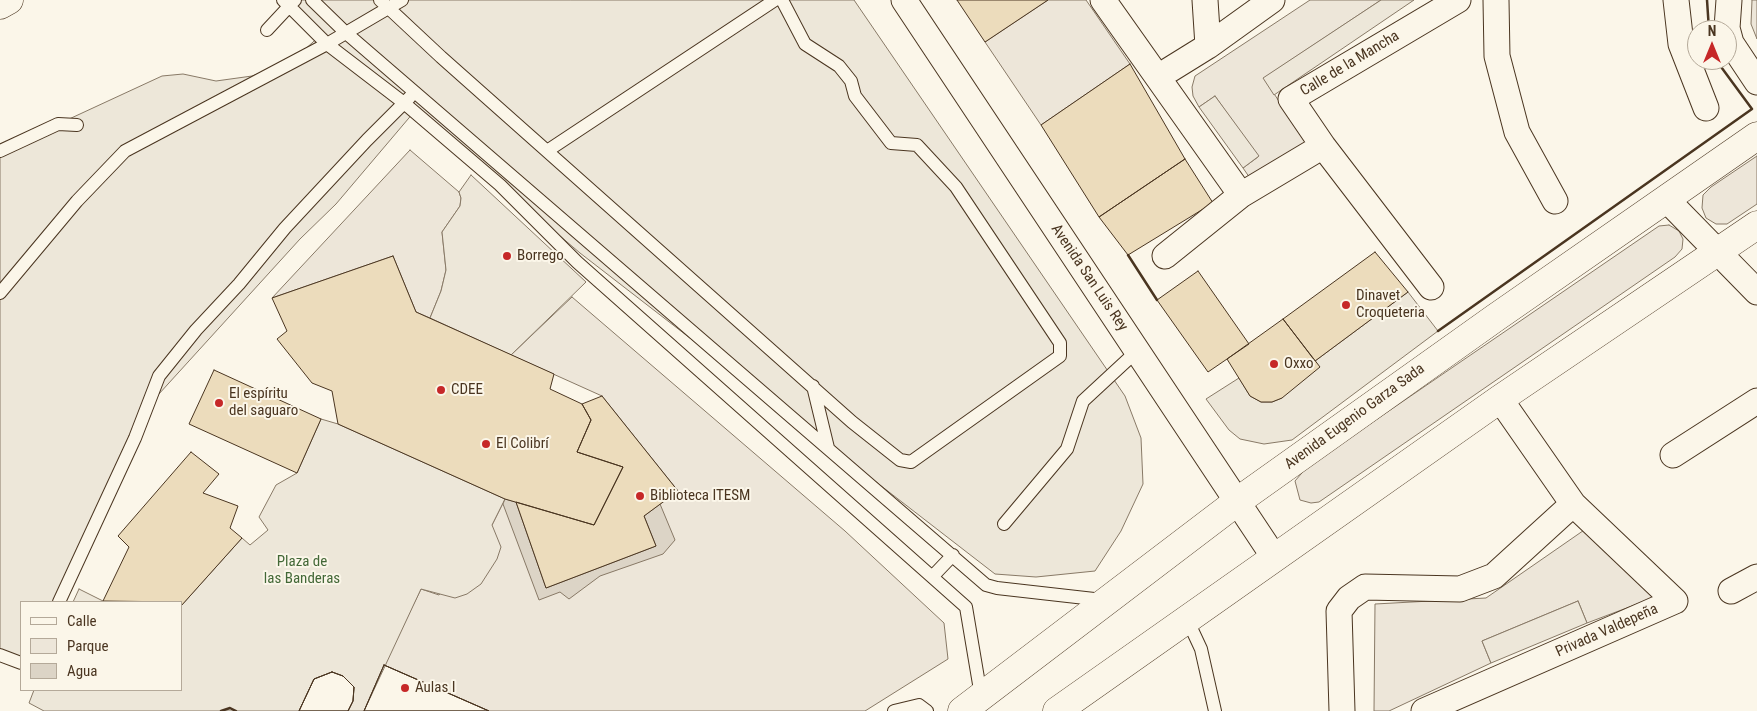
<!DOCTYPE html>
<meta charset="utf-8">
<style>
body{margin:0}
#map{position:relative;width:1757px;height:711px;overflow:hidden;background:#fbf6e9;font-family:"Roboto Condensed",sans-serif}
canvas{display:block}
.legend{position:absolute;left:20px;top:601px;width:162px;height:90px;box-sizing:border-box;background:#fbf6e9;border:1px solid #b4a999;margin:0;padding:6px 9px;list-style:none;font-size:15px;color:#4a3520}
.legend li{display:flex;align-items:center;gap:10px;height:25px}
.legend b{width:25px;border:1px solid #b4a999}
.north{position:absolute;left:1687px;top:20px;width:50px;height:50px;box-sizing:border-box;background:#fbf6e9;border:1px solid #b4a999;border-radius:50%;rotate:0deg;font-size:14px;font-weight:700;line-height:20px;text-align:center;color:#4a3520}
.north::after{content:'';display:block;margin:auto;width:18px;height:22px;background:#c62828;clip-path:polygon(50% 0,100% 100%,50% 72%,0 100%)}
</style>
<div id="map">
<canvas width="1757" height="711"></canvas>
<ul class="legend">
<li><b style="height:6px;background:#fbf6e9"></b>Calle</li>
<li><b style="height:14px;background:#ede6d9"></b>Parque</li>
<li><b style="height:14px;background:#dcd4c6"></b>Agua</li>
</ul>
<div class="north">N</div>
</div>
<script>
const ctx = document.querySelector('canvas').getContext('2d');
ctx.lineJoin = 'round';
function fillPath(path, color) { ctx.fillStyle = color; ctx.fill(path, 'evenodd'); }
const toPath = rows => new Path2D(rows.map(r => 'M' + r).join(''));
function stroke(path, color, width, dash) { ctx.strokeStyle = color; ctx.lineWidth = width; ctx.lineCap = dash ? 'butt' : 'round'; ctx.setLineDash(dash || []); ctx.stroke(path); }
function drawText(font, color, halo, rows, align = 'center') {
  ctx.font = font + ' "Roboto Condensed",sans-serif'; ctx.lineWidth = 4; ctx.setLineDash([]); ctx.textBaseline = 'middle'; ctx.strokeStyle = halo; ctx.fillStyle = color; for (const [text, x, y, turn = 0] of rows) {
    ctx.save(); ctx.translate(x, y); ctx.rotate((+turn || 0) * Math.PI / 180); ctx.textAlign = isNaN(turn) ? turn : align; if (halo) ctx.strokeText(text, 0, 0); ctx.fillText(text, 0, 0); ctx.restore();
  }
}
const green = toPath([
 [1048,0,1086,0,1130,64,1041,125,985,42,1048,0],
 [1310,0,1381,0,1264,78,1307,145,1252,181,1243,168,1258,157,1215,96,1199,107,1193,96,1192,87,1195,76,1310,0],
 [1752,0,1757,0,1757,39,1751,24,1752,0],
 [410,150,459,192,461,198,460,206,442,232,446,270,441,291,430,318,416,312,393,256,272,298,410,150],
 [1757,156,1757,204,1727,224,1716,224,1706,218,1702,208,1703,195,1711,187,1757,156],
 [1669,225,1679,231,1683,239,1682,249,1675,257,1319,502,1311,503,1300,500,1295,481,1307,467,1659,226,1669,225],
 [572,297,845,531,944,623,948,659,865,711,489,711,384,665,421,589,439,595,492,525,505,499,516,502,546,588,656,546,644,516,678,491,602,396,511,355,572,297],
 [1590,526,1653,598,1587,623,1578,601,1482,641,1491,663,1389,711,1374,711,1375,604,1486,598,1590,526]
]);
const parking = toPath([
 [288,0,854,0,1125,396,1141,438,1143,484,1121,531,1095,571,1036,577,995,574,580,253,414,112,336,204,300,239,148,406,59,602,21,602,21,663,0,655,0,151,162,76,183,74,216,81,252,76,292,61,323,33,288,0],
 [1381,0,1414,0,1274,95,1263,78,1381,0],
 [1215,96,1259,156,1243,168,1199,107,1215,96],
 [471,175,586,282,511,355,430,318,441,291,446,270,442,232,460,206,461,198,459,192,471,175],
 [1408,292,1438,331,1292,440,1264,444,1240,439,1229,430,1206,399,1239,378,1250,396,1261,402,1272,402,1282,398,1315,361,1408,292],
 [321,419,338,424,505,499,492,525,501,547,497,559,481,584,467,594,455,598,421,589,364,711,348,711,353,701,354,687,343,676,332,672,314,679,299,711,44,711,29,703,34,690,181,690,181,606,242,538,250,545,268,530,259,517,276,485,297,473,321,419],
 [79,589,105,602,73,602,79,589],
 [1578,601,1587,623,1491,663,1482,641,1578,601]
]);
const water = toPath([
 [505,499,516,502,546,588,656,546,644,516,660,504,675,540,663,554,600,576,569,599,560,592,539,600,503,504,505,499]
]);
const building = toPath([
 [957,0,1048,0,985,42,957,0],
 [1130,64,1185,159,1099,217,1041,125,1130,64],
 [1185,159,1213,203,1128,255,1099,217,1185,159],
 [1375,252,1408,292,1315,361,1283,319,1375,252],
 [393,256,416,312,554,374,550,389,582,404,591,420,577,452,623,467,594,525,505,499,338,424,332,391,312,383,277,339,287,331,272,298,393,256],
 [1198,271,1249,344,1208,372,1157,300,1198,271],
 [1283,319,1320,367,1282,398,1272,402,1261,402,1250,396,1227,359,1283,319],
 [214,370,321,419,297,473,189,424,214,370],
 [602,396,678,491,644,516,656,546,546,588,516,502,594,525,623,467,577,452,591,420,582,404,602,396],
 [191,452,219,474,203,493,238,506,230,528,242,538,181,606,181,602,103,601,129,547,118,536,191,452],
 [384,665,489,711,364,711,384,665],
 [384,665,489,711,364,711,384,665],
 [332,672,343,676,354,687,353,701,348,711,299,711,314,679,332,672],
 [332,672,343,676,354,687,353,701,348,711,299,711,314,679,332,672]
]);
const lane = toPath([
 [283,0,327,44,404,103,500,185,577,262,966,607,981,696],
 [312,0,345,32,986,585,997,588,1103,600],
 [380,0,441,57,852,422,900,460,911,462,1060,356,1060,343,956,187,917,145,891,143,855,96,851,81,839,66,805,44,782,0],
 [267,30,295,0],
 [0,151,58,124,77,125],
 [547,151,775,0],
 [0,293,77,201,125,151,327,44,402,0],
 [813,386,828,448],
 [1004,524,1067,449,1083,401,1137,351],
 [932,577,953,555],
 [59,602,135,438,159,376,196,330,239,284,285,228,367,140,410,97],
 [1187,619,1201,649,1215,711],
 [0,655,21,663],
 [894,711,919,705,927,711]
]);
const street = toPath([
 [904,0,1274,557],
 [1103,0,1241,195],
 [1205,0,1208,46],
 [1496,0,1497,56,1517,132,1555,201],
 [1676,0,1681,44,1706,108],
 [1729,0,1727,28,1731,43,1757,82],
 [1158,77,1208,46,1272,0],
 [1667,200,1757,292],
 [1165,256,1241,195,1323,146],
 [1431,287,1323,146,1291,99,1458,0],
 [1673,455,1757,401],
 [1731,591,1757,577],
 [1342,711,1339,611,1349,598,1365,587,1460,589,1494,576,1573,504],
 [1424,711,1675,601,1573,504,1500,399]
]);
const secondary = toPath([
 [962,711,1238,501,1495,318,1757,136],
 [1057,711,1500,399,1757,225]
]);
const highway = toPath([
 [0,5,9,0]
]);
const wall = toPath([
 [1707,0,1709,30],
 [1128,255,1157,300],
 [1438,331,1752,109,1716,60],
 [221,711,230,708,236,711]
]);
const markers = [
 [507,256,5,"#c62828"],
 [1346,305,5,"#c62828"],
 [1274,364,5,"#c62828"],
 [441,390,5,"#c62828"],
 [219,403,5,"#c62828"],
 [486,444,5,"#c62828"],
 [640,496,5,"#c62828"],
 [405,688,5,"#c62828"]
];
const streetNames = [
 ["Calle de la Mancha",1350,64,-31],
 ["Avenida San Luis Rey",1089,278,56],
 ["Avenida Eugenio Garza Sada",1355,417,-36],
 ["Privada Valdepeña",1607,631,-24]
];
const poiNames = [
 ["Borrego",517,256],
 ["Dinavet",1356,296],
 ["Croqueteria",1356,313],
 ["Oxxo",1284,364],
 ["CDEE",451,390],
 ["El espíritu",229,394],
 ["del saguaro",229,411],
 ["El Colibrí",496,444],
 ["Biblioteca ITESM",650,496],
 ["Aulas I",415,688]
];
const parkNames = [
 ["Plaza de",302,562],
 ["las Banderas",302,579]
];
fillPath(green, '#ede6d9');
stroke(green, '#887966', 1);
fillPath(parking, '#ede7d9');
stroke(parking, '#887966', 1);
fillPath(water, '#dcd4c6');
stroke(water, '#887966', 1);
fillPath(building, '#ecdcbc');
stroke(building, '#4a3520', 1);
stroke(lane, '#4a3520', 14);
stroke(street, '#4a3520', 27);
stroke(secondary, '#4a3520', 29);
stroke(highway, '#4a3520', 29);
stroke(lane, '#fbf6e9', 12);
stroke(street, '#fbf6e9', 25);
stroke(secondary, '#fbf6e9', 28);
stroke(highway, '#fbf6e9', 28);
stroke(wall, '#4a3520', 2.5);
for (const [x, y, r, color] of markers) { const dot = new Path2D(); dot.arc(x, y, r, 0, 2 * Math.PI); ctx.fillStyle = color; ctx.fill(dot); stroke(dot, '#fbf6e9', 2); }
drawText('15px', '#4a3520', '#fbf6e9', streetNames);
drawText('15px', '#4a3520', '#fbf6e9', poiNames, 'left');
drawText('15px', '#436837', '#fbf6e9', parkNames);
</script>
